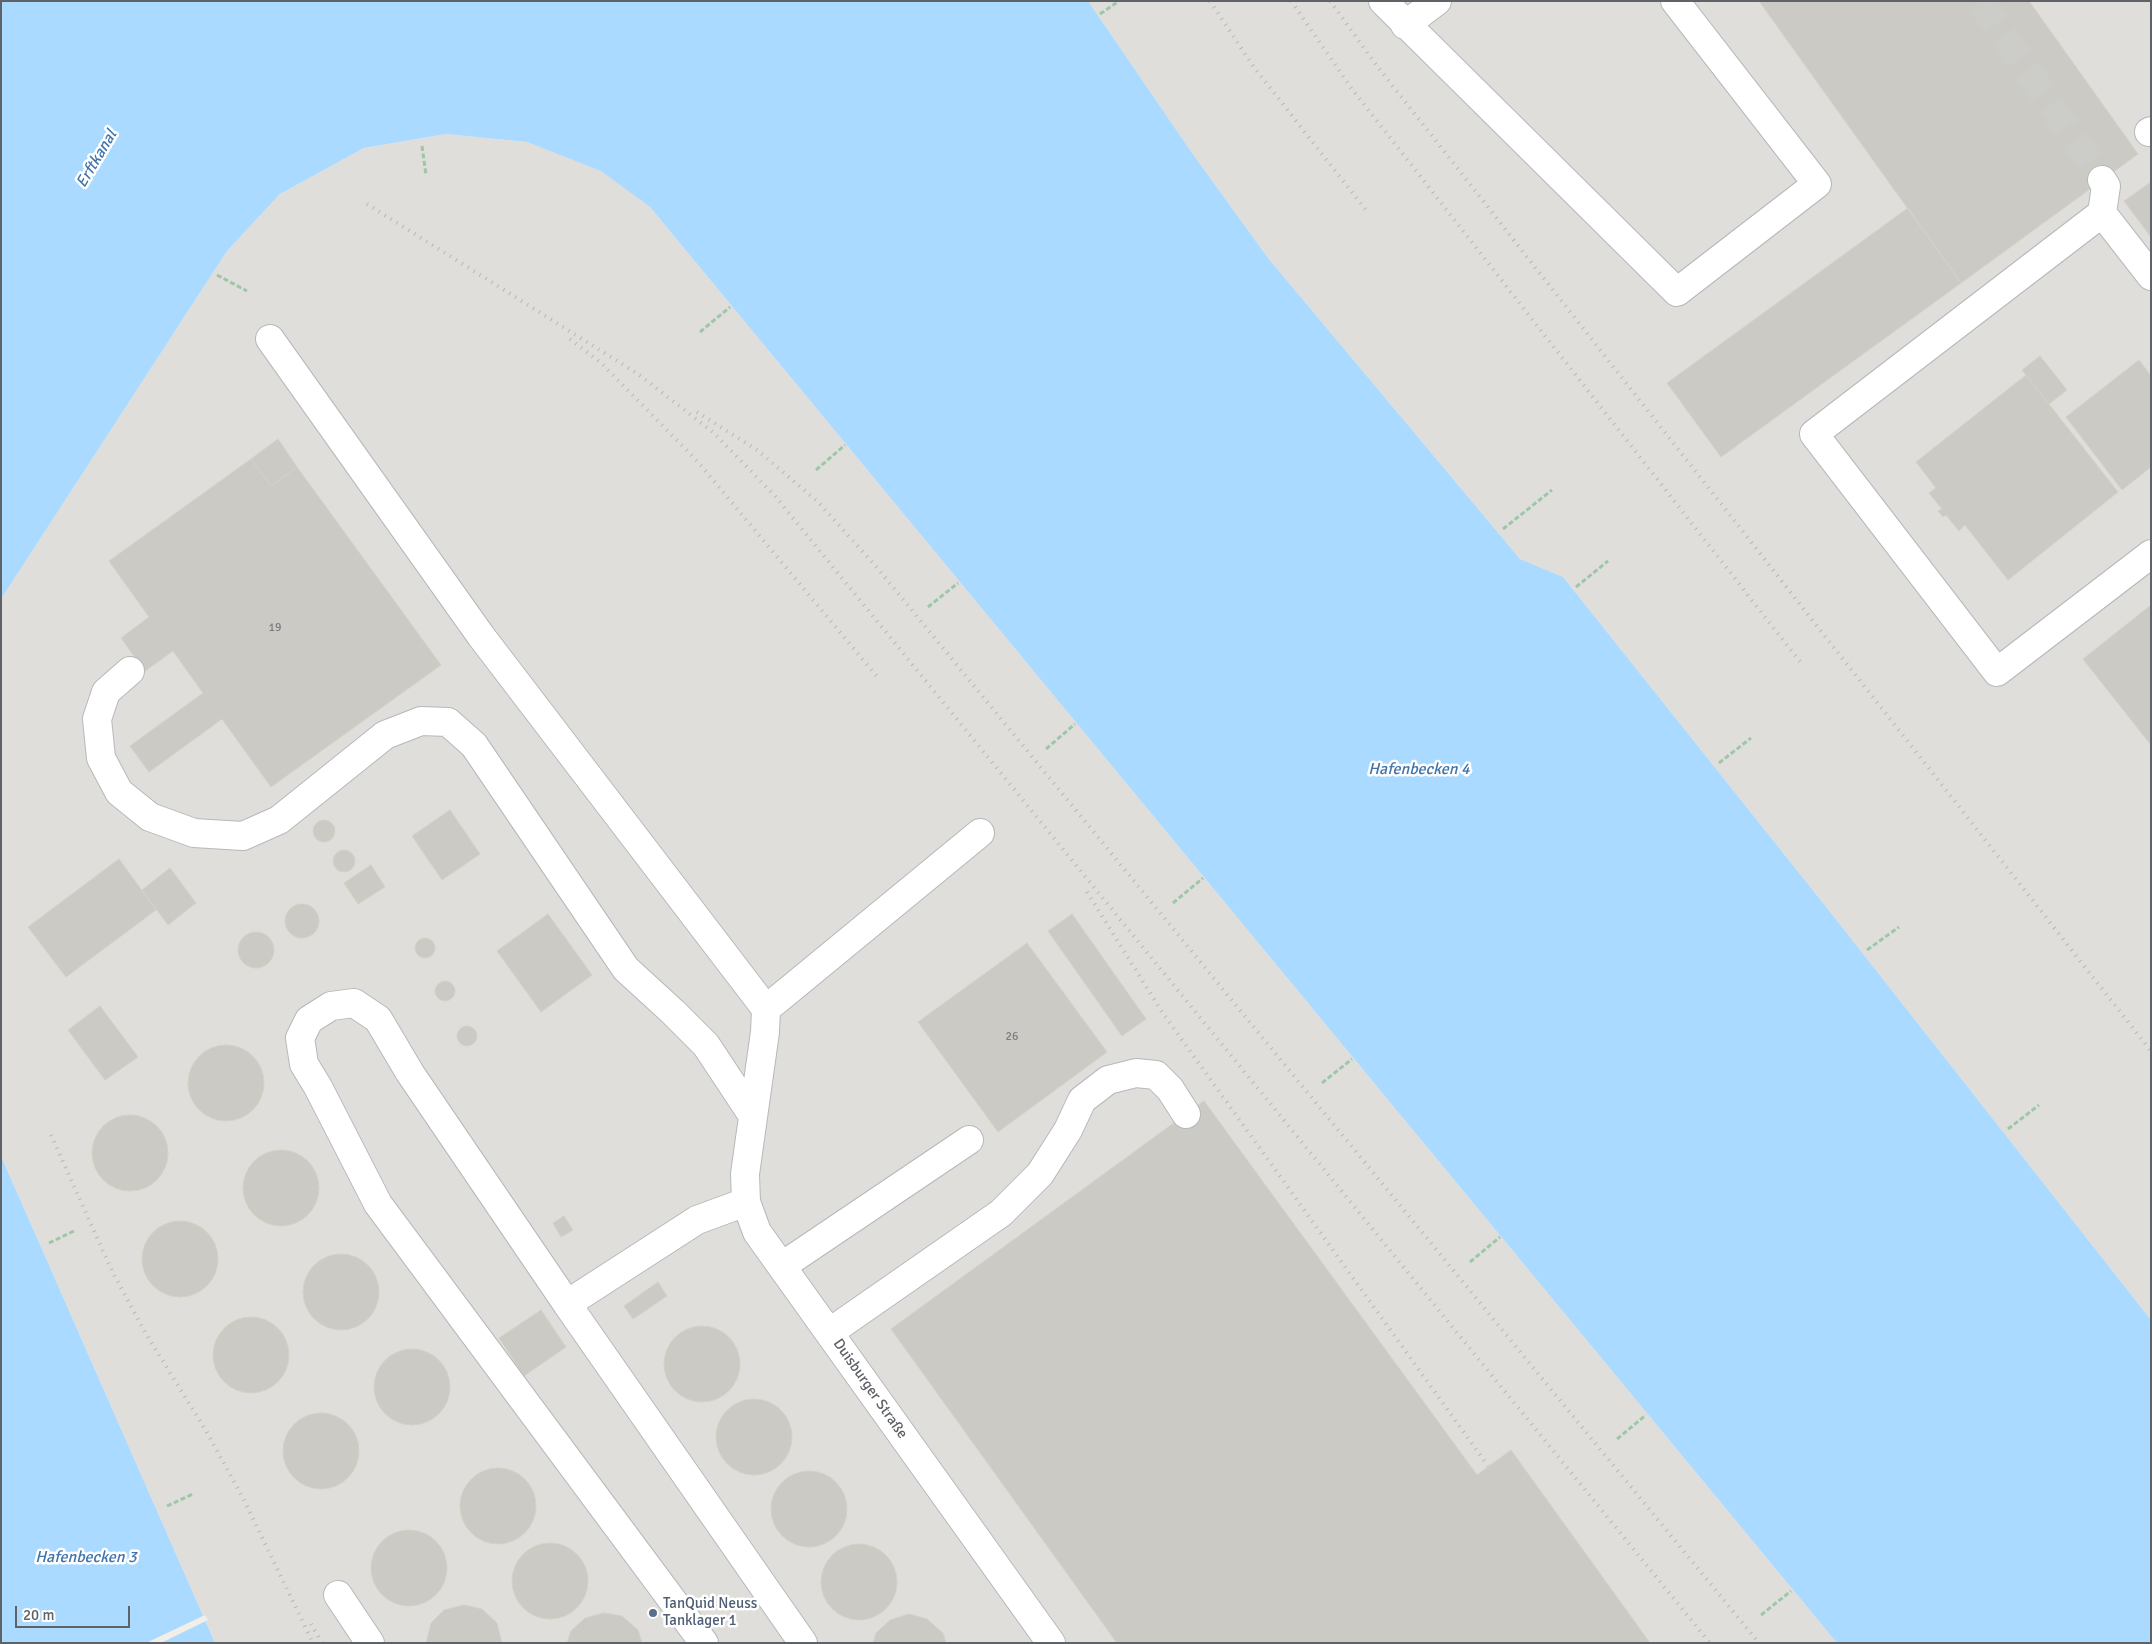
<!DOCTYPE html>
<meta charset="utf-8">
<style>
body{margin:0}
#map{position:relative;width:2152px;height:1644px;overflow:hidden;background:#f1efe8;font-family:Signika,sans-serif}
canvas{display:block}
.frame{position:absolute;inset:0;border:2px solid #5f6368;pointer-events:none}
.scale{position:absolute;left:15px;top:1606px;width:115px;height:22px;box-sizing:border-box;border:2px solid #5f6368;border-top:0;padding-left:6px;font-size:15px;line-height:18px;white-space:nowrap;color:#5f6368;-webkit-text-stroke:4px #fff;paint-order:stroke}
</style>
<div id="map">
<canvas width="2152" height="1644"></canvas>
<div class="frame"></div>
<div class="scale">20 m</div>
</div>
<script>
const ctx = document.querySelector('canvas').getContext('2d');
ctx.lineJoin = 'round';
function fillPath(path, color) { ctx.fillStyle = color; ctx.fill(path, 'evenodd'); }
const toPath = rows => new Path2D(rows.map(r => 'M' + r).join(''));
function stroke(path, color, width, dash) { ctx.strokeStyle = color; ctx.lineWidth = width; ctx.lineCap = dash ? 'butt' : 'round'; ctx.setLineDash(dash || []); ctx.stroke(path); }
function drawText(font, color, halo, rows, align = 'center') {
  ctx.font = font + ' Signika,sans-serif'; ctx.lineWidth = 5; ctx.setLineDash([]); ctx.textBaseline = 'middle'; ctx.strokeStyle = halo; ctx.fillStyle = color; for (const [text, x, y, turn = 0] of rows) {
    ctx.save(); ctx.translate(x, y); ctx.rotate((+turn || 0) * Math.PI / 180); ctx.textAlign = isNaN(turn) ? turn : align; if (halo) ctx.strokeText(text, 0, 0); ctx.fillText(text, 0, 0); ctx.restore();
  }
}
const industrial = toPath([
 [1088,1,2151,1,2151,1320,1823,903,1563,577,1520,559,1268,258,1192,153],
 [446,134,527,142,602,171,650,207,1837,1643,215,1643,1,1156,1,599,227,251,280,194,364,148]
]);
const water = toPath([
 [1,1,1088,1,1192,153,1268,258,1520,559,1563,577,1823,903,2151,1320,2151,1643,1837,1643,650,207,601,171,527,142,446,134,364,148,280,194,227,251,1,599],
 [1,1156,215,1643,1,1643]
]);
const pier = toPath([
 [205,1615,208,1620,161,1643,146,1643]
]);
const building = toPath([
 [1759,1,2029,1,2138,154,1961,283,1759,1],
 [2151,182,2151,237,2124,201,2151,182],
 [1908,208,1961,283,1721,457,1667,383,1908,208],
 [2040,356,2067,390,2049,404,2022,370,2040,356],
 [2139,360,2151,376,2151,467,2122,490,2066,417,2139,360],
 [2026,375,2118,492,2008,580,1965,525,1959,531,1946,515,1943,517,1938,511,1942,509,1929,493,1936,488,1916,462,2026,375],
 [278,439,297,467,271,486,251,459,278,439],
 [251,459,271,486,297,467,441,665,271,787,222,719,149,772,130,746,203,693,173,651,145,671,121,638,149,617,109,561,251,459],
 [2151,605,2151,745,2083,659,2151,605],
 [450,810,480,854,442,880,412,836,450,810],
 '313 831a11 11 0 1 1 22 0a11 11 0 1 1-22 0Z',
 '333 861a11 11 0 1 1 22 0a11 11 0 1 1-22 0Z',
 [119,859,156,910,66,977,28,927,119,859],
 [371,865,385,887,358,904,344,883,371,865],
 [170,868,196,903,168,925,142,890,170,868],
 '285 921a17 17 0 1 1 34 0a17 17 0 1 1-34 0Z',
 [548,914,592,975,541,1012,497,951,548,914],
 [1072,914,1146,1019,1122,1036,1048,931,1072,914],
 '238 950a18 18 0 1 1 36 0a18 18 0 1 1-36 0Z',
 '415 948a10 10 0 1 1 20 0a10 10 0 1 1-20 0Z',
 [1027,943,1107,1052,998,1132,918,1022,1027,943],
 '435 991a10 10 0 1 1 20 0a10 10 0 1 1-20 0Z',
 [100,1006,138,1057,105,1080,68,1030,100,1006],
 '457 1036a10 10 0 1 1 20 0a10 10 0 1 1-20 0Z',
 '188 1083a38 38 0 1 1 76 0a38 38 0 1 1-76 0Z',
 [1204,1101,1477,1475,1511,1450,1650,1643,1117,1643,891,1329,1204,1101],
 '92 1153a38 38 0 1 1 76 0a38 38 0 1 1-76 0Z',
 '243 1188a38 38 0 1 1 76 0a38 38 0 1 1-76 0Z',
 [564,1216,573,1230,561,1237,553,1223,564,1216],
 '142 1259a38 38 0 1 1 76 0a38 38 0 1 1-76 0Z',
 '303 1292a38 38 0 1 1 76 0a38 38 0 1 1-76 0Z',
 [658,1282,667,1296,633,1319,624,1306,658,1282],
 [541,1310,566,1347,524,1376,499,1338,541,1310],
 '213 1355a38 38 0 1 1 76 0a38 38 0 1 1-76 0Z',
 '664 1364a38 38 0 1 1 76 0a38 38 0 1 1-76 0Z',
 '374 1387a38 38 0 1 1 76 0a38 38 0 1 1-76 0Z',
 '716 1437a38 38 0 1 1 76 0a38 38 0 1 1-76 0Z',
 '283 1451a38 38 0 1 1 76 0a38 38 0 1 1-76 0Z',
 '460 1506a38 38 0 1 1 76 0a38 38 0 1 1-76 0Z',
 '771 1509a38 38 0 1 1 76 0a38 38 0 1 1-76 0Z',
 '371 1568a38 38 0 1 1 76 0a38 38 0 1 1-76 0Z',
 '512 1581a38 38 0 1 1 76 0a38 38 0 1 1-76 0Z',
 '821 1582a38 38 0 1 1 76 0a38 38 0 1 1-76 0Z',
 [464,1605,482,1609,497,1623,502,1643,426,1643,431,1623,444,1610,464,1605],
 [604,1613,622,1616,638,1630,642,1643,567,1643,571,1631,585,1618,604,1613],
 [909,1614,927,1619,943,1633,946,1643,873,1643,876,1633,890,1620,909,1614]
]);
const minorTunnel = toPath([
 [1980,1,2102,180]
]);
const path = toPath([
 [1100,14,1119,1],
 [422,146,426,175],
 [217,275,247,291],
 [700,332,730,307],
 [816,470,845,445],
 [1503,529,1552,490],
 [1576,587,1608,561],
 [928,607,958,583],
 [1046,749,1075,724],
 [1719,763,1751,738],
 [1173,903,1203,878],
 [1867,950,1899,927],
 [1322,1083,1352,1059],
 [2008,1129,2039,1105],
 [49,1243,74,1231],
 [1470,1262,1500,1237],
 [1617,1439,1646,1415],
 [167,1506,193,1494],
 [1761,1615,1791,1591]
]);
const minor = toPath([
 [1383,1,1677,292,1817,184,1675,1],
 [1405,25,1437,1],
 [2149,132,2151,131],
 [2102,180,2106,186,2102,213],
 [2151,276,2102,213,1814,434,1997,672,2151,554],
 [270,339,481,636,766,1009,765,1032,745,1174,746,1202,757,1232,1051,1643],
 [130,671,106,692,97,719,101,758,119,792,150,817,194,833,243,836,279,820,385,735,421,721,448,722,474,745,626,969,673,1012,706,1045,753,1116],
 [766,1009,980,833],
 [746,1202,697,1220,567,1304,803,1643],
 [782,1266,969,1140],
 [567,1304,410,1073,378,1019,354,1003,331,1006,309,1020,300,1038,304,1064,318,1087,378,1204,704,1643],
 [830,1332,1001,1213,1040,1174,1068,1130,1082,1100,1108,1080,1136,1073,1156,1075,1170,1089,1186,1114],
 [338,1595,370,1643]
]);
const rail = toPath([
 [1210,1,1253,66,1369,214],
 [1291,1,1352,89,1801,663],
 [1330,1,1377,66,2151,1051],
 [367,204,638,374,714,433,775,496,1710,1643],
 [570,339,601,363,698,462,879,679],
 [697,412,757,450,817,501,874,564,1759,1643],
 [1087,892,1162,1012,1488,1466],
 [51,1135,112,1271,146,1334,205,1429,243,1498,313,1643],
 [311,1624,322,1643]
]);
const markers = [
 [653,1613,5,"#5c6f8a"]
];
const numberNames = [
 ["19",275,628],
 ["26",1012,1037]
];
const streetNames = [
 ["Duisburger Straße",870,1389,55]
];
const serviceNames = [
 ["TanQuid Neuss",663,1604],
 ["Tanklager 1",663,1621]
];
const waterNames = [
 ["Erftkanal",97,159,-59],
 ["Hafenbecken 4",1419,770],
 ["Hafenbecken 3",86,1558]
];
fillPath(industrial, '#e0deda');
fillPath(water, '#aadaff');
fillPath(pier, '#f1efe8');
fillPath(building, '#cccac5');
stroke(building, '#d6d1c6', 1);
stroke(minorTunnel, '#ccccc8', 28, [28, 14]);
stroke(minor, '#b5b8bc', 30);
stroke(path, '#9cc7a9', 3, [5, 2.5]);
stroke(minor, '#fff', 28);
stroke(rail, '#b6b7b8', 4, [1, 6]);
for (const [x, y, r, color] of markers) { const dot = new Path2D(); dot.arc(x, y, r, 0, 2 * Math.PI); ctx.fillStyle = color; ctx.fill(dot); stroke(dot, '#fff', 2); }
drawText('12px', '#7a7d7f', null, numberNames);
drawText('15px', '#5f6368', '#fff', streetNames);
drawText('15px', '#4e5e75', '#fff', serviceNames, 'left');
drawText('italic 16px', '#4174aa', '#fff', waterNames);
</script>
